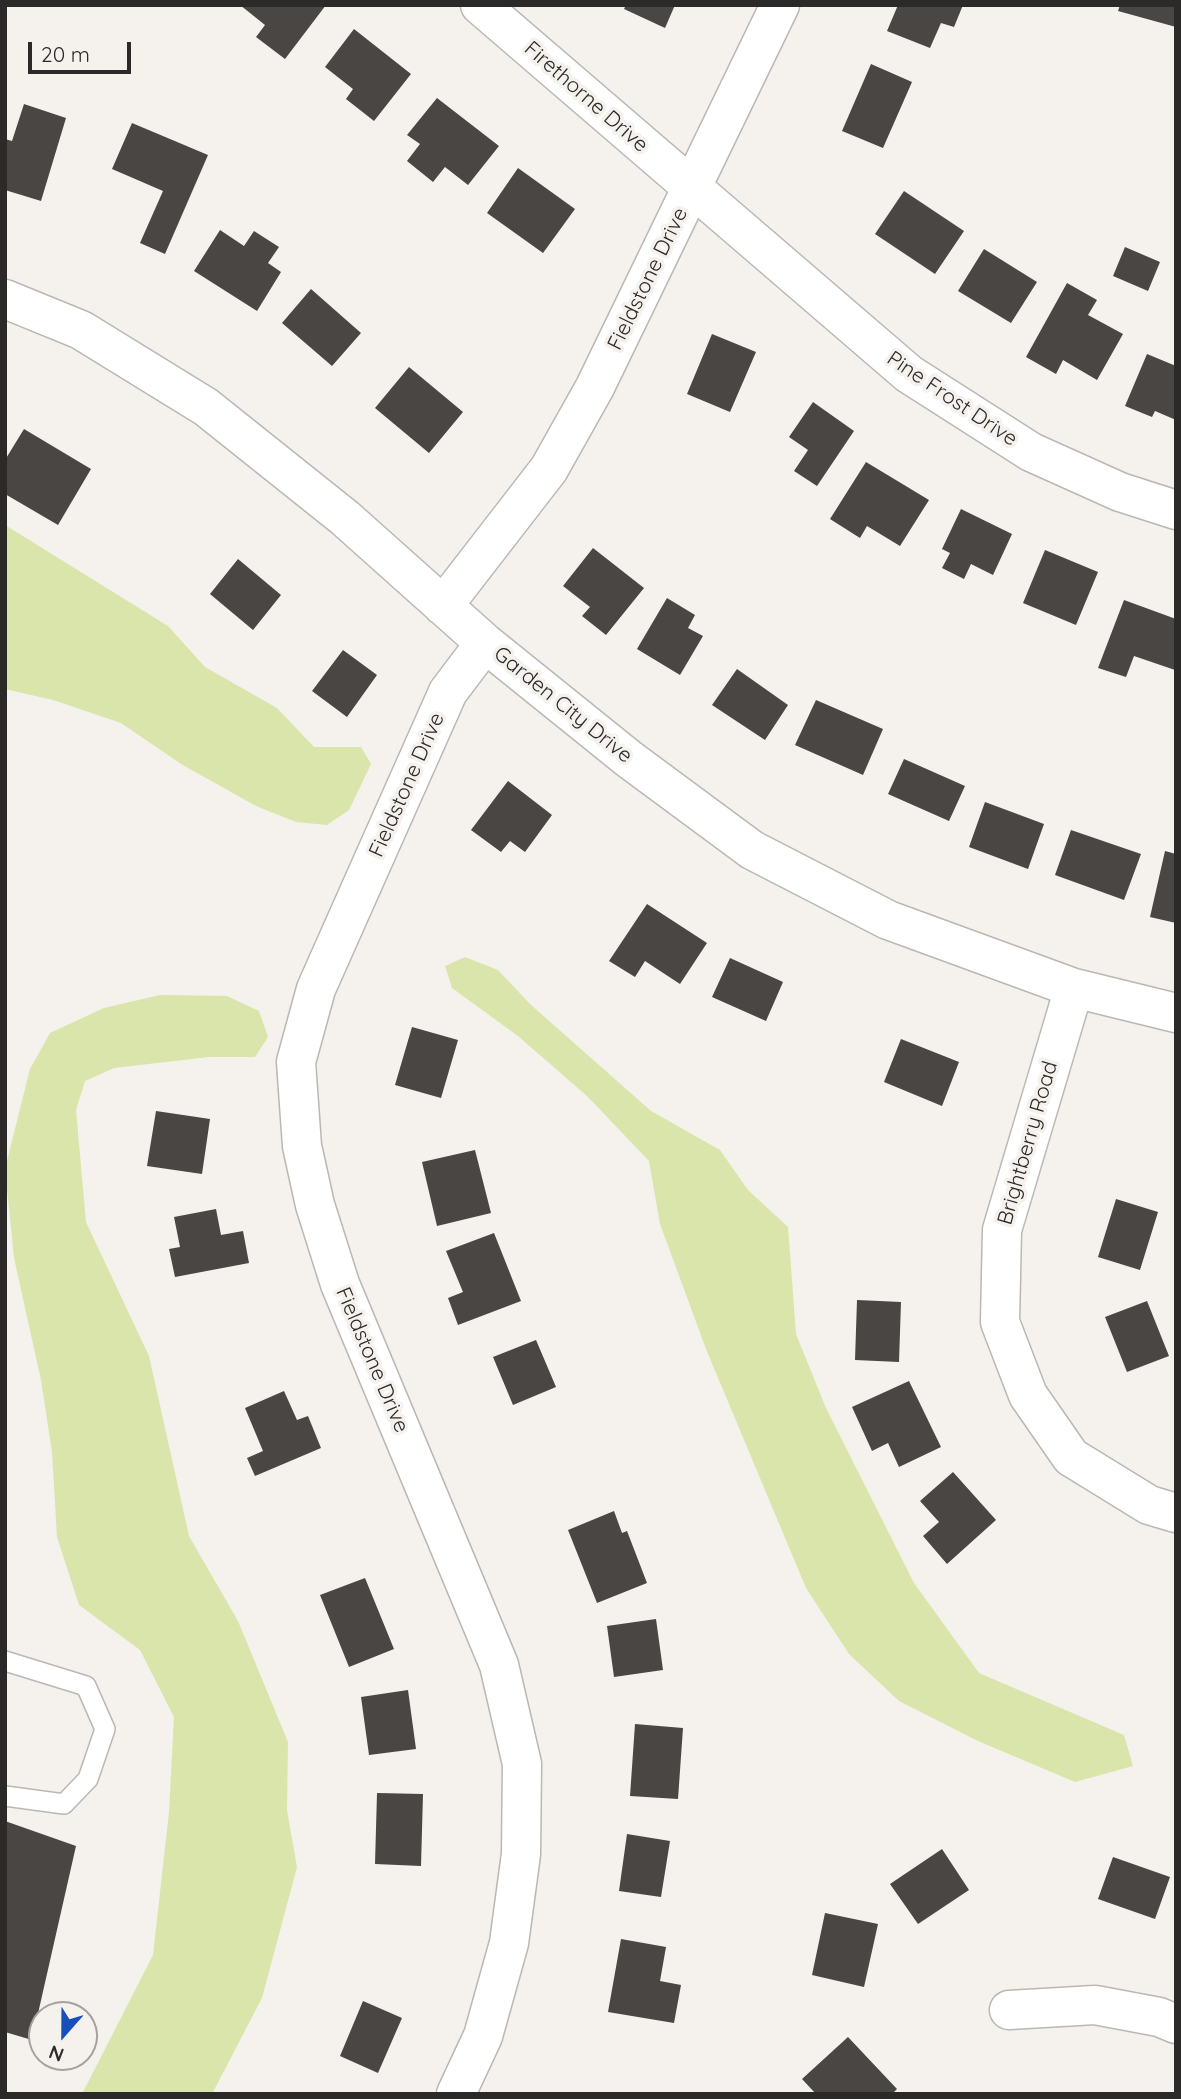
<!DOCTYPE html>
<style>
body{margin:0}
#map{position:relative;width:1181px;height:2099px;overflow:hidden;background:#f5f1ec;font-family:Quicksand,sans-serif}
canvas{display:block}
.frame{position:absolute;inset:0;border:7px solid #2c2a29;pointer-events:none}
.north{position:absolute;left:28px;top:2001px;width:70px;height:70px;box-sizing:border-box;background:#f5f1ec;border:2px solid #a5a19e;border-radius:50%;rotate:201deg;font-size:19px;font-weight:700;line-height:28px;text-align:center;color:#2c2a29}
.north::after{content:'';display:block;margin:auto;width:24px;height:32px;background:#194fbb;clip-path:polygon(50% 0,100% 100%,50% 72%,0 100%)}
.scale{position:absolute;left:28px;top:42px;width:103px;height:32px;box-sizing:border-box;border:4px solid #2c2a29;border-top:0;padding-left:9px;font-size:21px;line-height:24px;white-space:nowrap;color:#2c2a29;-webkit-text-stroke:5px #f5f1ec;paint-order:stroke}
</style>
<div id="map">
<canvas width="1181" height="2099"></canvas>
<div class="frame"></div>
<div class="north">N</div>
<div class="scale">20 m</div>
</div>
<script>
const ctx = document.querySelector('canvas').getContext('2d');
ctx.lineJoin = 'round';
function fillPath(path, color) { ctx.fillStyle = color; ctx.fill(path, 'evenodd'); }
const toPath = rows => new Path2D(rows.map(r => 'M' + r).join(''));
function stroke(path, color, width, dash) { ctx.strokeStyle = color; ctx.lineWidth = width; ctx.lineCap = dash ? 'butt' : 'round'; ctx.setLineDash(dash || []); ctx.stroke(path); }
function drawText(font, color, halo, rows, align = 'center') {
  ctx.font = font + ' Quicksand,sans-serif'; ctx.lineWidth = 7; ctx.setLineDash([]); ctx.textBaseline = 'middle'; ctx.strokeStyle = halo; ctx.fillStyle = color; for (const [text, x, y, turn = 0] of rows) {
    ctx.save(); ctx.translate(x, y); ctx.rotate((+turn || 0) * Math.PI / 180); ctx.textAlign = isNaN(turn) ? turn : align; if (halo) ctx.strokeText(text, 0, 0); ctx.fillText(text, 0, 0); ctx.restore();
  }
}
const green = toPath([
 [5,525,168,626,205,667,277,708,314,747,361,747,371,764,349,810,327,825,296,822,256,806,181,764,121,723,53,700,5,689],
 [465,957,498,970,530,1004,651,1111,720,1150,748,1190,788,1227,796,1334,826,1408,914,1583,979,1673,1124,1735,1133,1766,1075,1782,978,1741,899,1701,849,1654,806,1588,706,1349,660,1224,649,1161,587,1096,518,1036,452,988,445,966],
 [160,995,227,996,259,1011,268,1037,255,1057,209,1057,114,1068,85,1081,76,1110,86,1222,149,1356,189,1536,238,1621,288,1742,287,1810,297,1867,262,1998,212,2094,82,2094,153,1955,169,1812,174,1717,140,1650,79,1605,57,1537,52,1452,41,1380,14,1258,5,1169,30,1069,50,1033,104,1008]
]);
const building = toPath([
 [240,5,326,5,285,59,256,37,265,25],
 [626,5,675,5,665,28,624,9],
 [898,5,963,5,954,27,941,23,930,48,887,31],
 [1120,5,1176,5,1176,27,1118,11],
 [354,29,411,74,374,121,346,99,353,89,325,67],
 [871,64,912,82,883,148,842,131],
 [437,98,499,146,468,185,445,167,433,182,407,161,420,144,407,135],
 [24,104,66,118,41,201,5,190,5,139,12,141],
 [132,123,208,155,165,254,140,243,163,191,112,169],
 [518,168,575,209,543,253,487,213],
 [904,191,964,231,935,274,875,234],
 [220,230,244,246,254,231,279,247,268,263,281,272,257,311,194,271],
 [1125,247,1160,262,1148,291,1113,276],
 [984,249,1037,282,1011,323,958,291],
 [1067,283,1097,300,1088,315,1123,334,1097,380,1063,360,1056,374,1026,357],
 [311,289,361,333,332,366,282,323],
 [712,334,756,352,730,412,687,394],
 [1147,354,1176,366,1176,420,1155,411,1152,417,1125,406],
 [409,367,463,412,429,453,375,408],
 [813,402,854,431,817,486,794,471,808,450,789,437],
 [24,429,91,469,58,525,5,494,5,460],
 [866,462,929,500,900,546,867,526,860,538,830,519],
 [961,509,1012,534,993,575,971,564,964,579,942,568,950,553,942,549],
 [593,548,644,588,606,635,582,616,590,607,563,586],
 [1045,550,1098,572,1076,625,1023,603],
 [238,559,281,595,253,630,210,594],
 [667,598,695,615,688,628,703,636,680,675,637,649],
 [1124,600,1176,619,1175,670,1134,656,1126,677,1098,668],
 [343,650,377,675,347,717,312,691],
 [737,669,788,705,765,740,712,705],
 [816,700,883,729,863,775,795,745],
 [904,759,965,786,949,821,888,794],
 [508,781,552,815,525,852,510,841,501,852,471,830],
 [985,802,1044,824,1028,869,969,847],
 [1071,830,1141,854,1124,900,1055,875],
 [1165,851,1176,854,1176,923,1150,917],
 [647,904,707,943,680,984,645,961,635,977,609,961],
 [730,958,783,982,766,1021,712,997],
 [412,1027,458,1040,441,1098,395,1085],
 [901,1039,959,1062,942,1106,884,1082],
 [156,1111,210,1119,202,1174,147,1166],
 [475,1150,491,1213,437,1226,422,1162],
 [1116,1199,1158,1212,1140,1270,1098,1257],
 [216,1209,221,1235,243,1231,249,1263,175,1277,169,1249,180,1247,174,1217],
 [494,1233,521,1301,458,1325,448,1298,463,1292,446,1251],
 [857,1300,901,1302,899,1362,855,1360],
 [1147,1301,1169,1356,1127,1372,1105,1317],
 [536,1340,556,1387,513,1405,493,1357],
 [909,1381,941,1447,899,1467,888,1443,872,1451,852,1407],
 [284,1391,297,1420,308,1416,321,1448,255,1476,247,1458,263,1451,245,1408],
 [953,1472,996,1520,947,1564,923,1536,939,1522,920,1501],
 [614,1511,622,1533,627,1531,647,1583,597,1603,568,1530],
 [365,1578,394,1649,349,1667,320,1595],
 [656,1619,663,1670,614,1677,607,1626],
 [408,1690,416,1749,369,1755,361,1697],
 [635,1724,683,1728,678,1799,630,1796],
 [377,1793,423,1794,421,1866,375,1864],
 [5,1821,76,1846,32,2040,5,2032],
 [627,1834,670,1841,661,1897,619,1891],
 [942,1849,969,1890,918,1924,890,1884],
 [1113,1857,1170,1877,1155,1919,1098,1899],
 [825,1913,878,1924,864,1987,812,1975],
 [621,1939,666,1947,660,1981,681,1985,674,2023,608,2012],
 [363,2001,402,2018,378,2073,340,2056],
 [848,2037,897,2089,892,2094,816,2094,802,2079]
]);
const lane = toPath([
 [5,1661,86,1686,105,1729,88,1779,64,1804,5,1796]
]);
const street = toPath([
 [480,5,909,374,1031,452,1120,492,1176,510],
 [5,299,81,330,206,407,345,518,485,643,629,759,752,850,888,920,1074,988,1176,1013],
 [443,606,549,469,595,387,780,5],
 [1074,988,1002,1230,1000,1322,1028,1395,1071,1457,1149,1505,1176,1513],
 [1009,2010,1095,2005,1159,2017,1176,2024],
 [456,2094,483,2036,509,1943,521,1854,522,1764,499,1665,340,1284,315,1205,302,1146,296,1062,316,989,448,692,485,643]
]);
const streetNames = [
 ["Firethorne Drive",586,97,41],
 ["Fieldstone Drive",648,279,-64],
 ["Pine Frost Drive",952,399,34],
 ["Garden City Drive",563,705,39],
 ["Fieldstone Drive",407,785,-66],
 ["Brightberry Road",1028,1143,-74],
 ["Fieldstone Drive",372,1360,67]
];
fillPath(green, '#dae5ac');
fillPath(building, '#494643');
stroke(lane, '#bbb8b3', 22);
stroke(street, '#bbb8b3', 41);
stroke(lane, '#fff', 19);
stroke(street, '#fff', 38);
drawText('21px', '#2c2a29', '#f5f1ec', streetNames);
</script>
